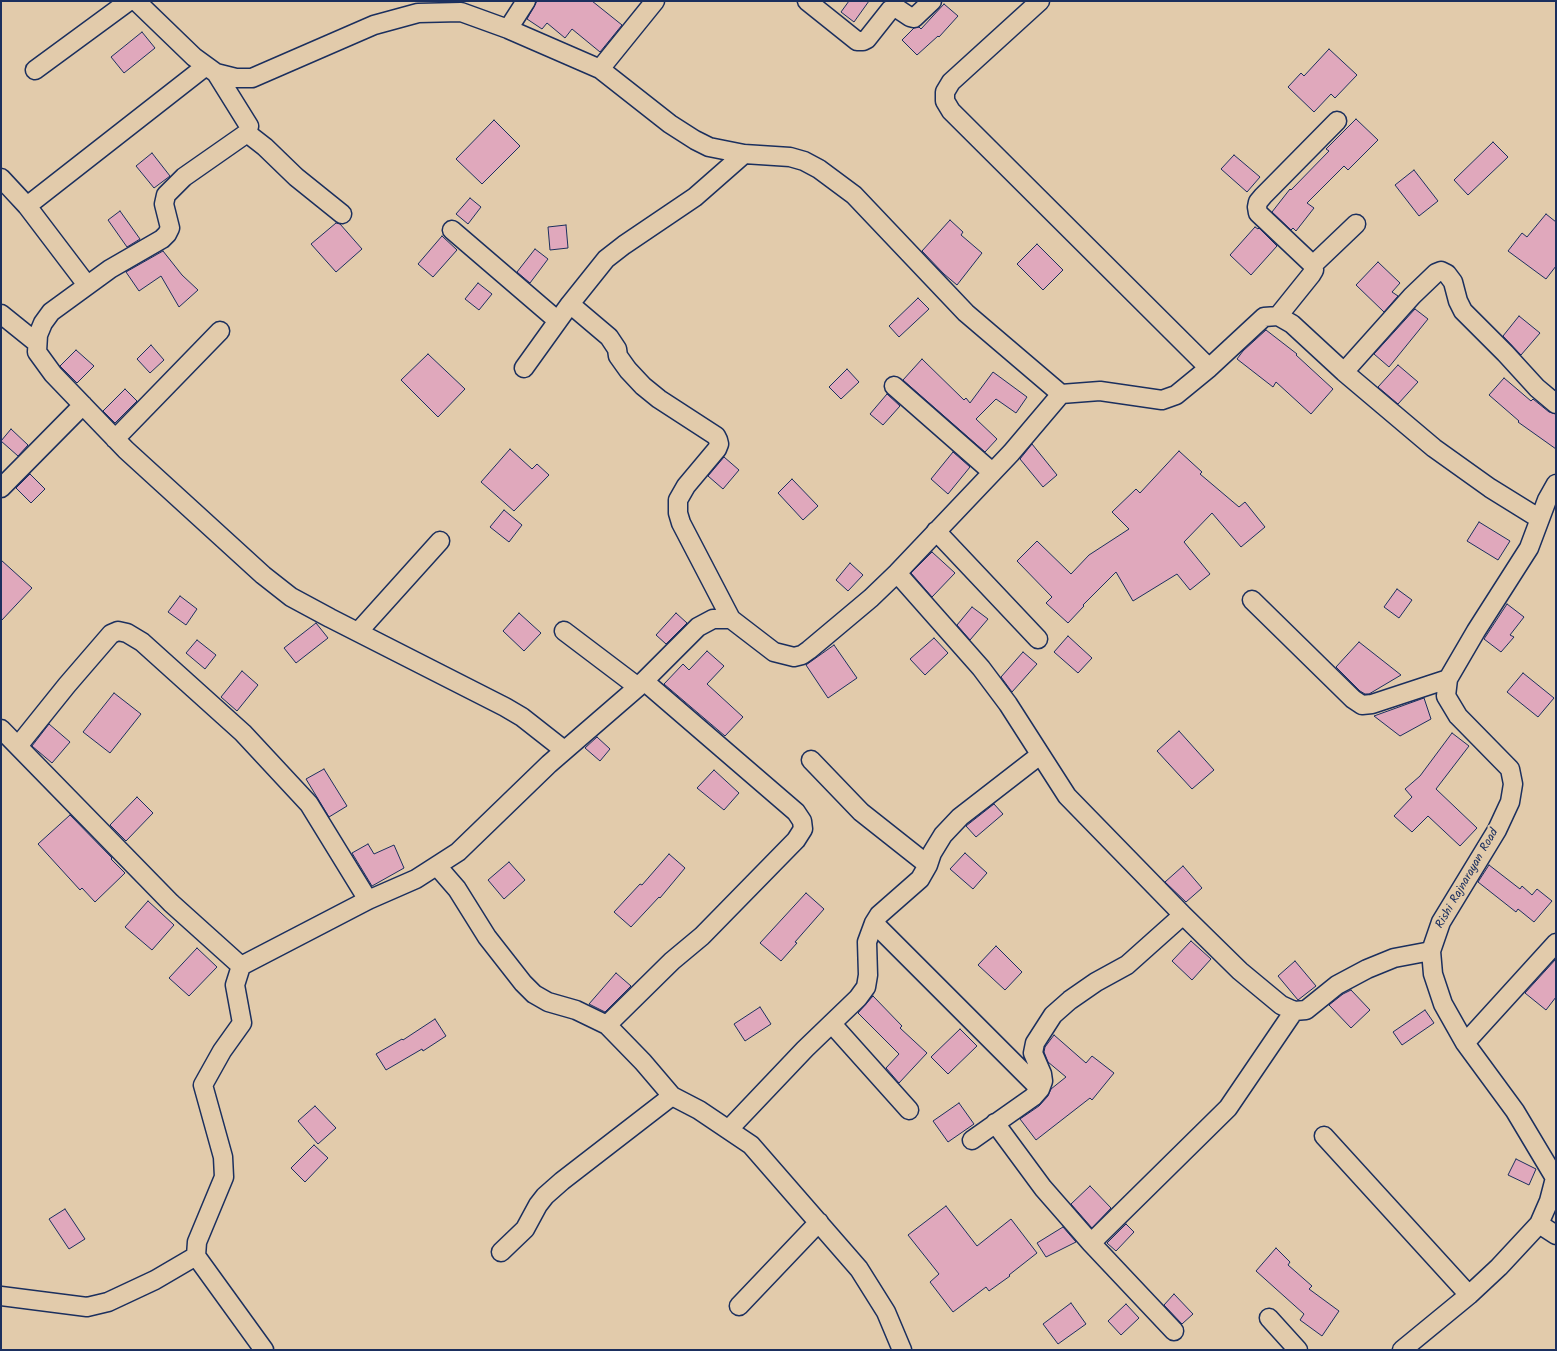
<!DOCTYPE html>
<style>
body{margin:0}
#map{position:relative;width:1557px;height:1351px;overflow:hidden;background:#e2cbab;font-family:Kalam,sans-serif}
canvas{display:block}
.frame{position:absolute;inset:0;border:2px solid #1b2f5e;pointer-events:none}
</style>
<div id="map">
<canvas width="1557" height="1351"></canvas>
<div class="frame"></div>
</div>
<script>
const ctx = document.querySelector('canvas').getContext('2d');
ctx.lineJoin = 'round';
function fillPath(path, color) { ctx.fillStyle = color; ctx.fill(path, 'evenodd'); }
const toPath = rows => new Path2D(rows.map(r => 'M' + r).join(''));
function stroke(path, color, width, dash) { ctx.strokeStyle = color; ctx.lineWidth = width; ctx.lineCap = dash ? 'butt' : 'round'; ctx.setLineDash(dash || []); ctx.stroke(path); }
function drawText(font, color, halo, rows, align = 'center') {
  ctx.font = font + ' Kalam,sans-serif'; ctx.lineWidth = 4; ctx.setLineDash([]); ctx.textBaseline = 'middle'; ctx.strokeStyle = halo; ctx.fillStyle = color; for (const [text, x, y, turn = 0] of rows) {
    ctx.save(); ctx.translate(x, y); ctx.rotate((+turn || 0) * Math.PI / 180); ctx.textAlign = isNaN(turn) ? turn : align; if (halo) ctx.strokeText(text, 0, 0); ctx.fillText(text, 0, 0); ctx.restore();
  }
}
const building = toPath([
 [537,1,592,1,622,25,600,52,572,29,565,38,547,23,542,29,527,19,537,1],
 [849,1,869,1,854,22,841,12,849,1],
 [944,4,958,16,939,37,938,36,917,55,902,40,914,28,919,27,921,29,944,4],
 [142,32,155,48,124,73,111,57,142,32],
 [1329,49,1357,75,1335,98,1331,94,1314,112,1288,87,1301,73,1304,76,1329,49],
 [1356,119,1378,140,1348,170,1344,166,1307,203,1314,208,1296,231,1293,228,1291,230,1272,212,1290,189,1291,190,1329,151,1326,149,1356,119],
 [494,120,520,146,482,184,456,159,494,120],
 [1493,142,1508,157,1468,195,1454,180,1493,142],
 [152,153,170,176,154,188,136,166,152,153],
 [1234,155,1260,177,1247,192,1221,169,1234,155],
 [1414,170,1438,201,1419,216,1395,185,1414,170],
 [470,198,481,207,468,224,456,214,470,198],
 [120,211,140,239,127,247,108,220,120,211],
 [1546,214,1556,222,1556,266,1546,279,1508,251,1522,233,1527,237,1546,214],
 [950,220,963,232,961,235,982,253,957,285,944,274,922,251,950,220],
 [336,223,340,224,362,249,336,272,311,244,336,223],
 [566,225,568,248,550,250,548,227,566,225],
 [1255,227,1258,229,1259,228,1277,246,1251,275,1230,255,1255,227],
 [442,236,457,250,433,277,418,264,442,236],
 [1037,244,1063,270,1043,290,1017,264,1037,244],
 [535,249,548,259,530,283,517,272,535,249],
 [163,251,182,275,198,290,179,307,161,276,139,291,126,272,163,251],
 [1378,262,1400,283,1392,292,1398,296,1384,312,1356,285,1378,262],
 [478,283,492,294,479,310,465,299,478,283],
 [918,298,929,309,899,337,889,326,918,298],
 [1415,309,1428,319,1389,367,1374,354,1415,309],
 [1519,316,1540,333,1521,355,1503,336,1519,316],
 [1266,330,1297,354,1296,355,1333,389,1311,414,1276,382,1273,387,1237,359,1243,351,1266,330],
 [151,345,164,360,150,373,137,359,151,345],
 [76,350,94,366,77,383,60,366,76,350],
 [428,354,465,389,438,417,401,380,428,354],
 [922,359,964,400,966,398,970,403,993,372,1027,397,1016,413,996,399,976,419,997,439,985,452,903,380,922,359],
 [1398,365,1418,382,1398,404,1378,387,1398,365],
 [847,369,859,382,841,399,829,387,847,369],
 [1504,378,1531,401,1533,399,1549,412,1556,414,1556,449,1518,422,1519,421,1489,395,1504,378],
 [125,389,137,401,115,423,103,411,125,389],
 [887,394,900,406,883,425,870,414,887,394],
 [11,429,28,445,18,456,1,441,11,429],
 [1032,444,1057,475,1043,487,1020,459,1032,444],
 [510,449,532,469,537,464,549,475,514,511,481,482,510,449],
 [1179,451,1202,472,1200,474,1239,507,1245,502,1265,527,1241,547,1212,513,1184,542,1210,574,1190,590,1177,574,1133,601,1116,572,1083,605,1084,606,1068,623,1046,603,1052,597,1017,561,1037,541,1071,574,1089,555,1129,529,1112,512,1136,489,1140,493,1179,451],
 [953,452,970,467,948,494,931,479,953,452],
 [724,457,739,470,723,489,708,476,724,457],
 [30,474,45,489,31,503,16,488,30,474],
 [792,479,818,506,803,520,778,493,792,479],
 [504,510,522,525,509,542,490,527,504,510],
 [1479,522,1510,541,1498,560,1467,541,1479,522],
 [932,552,955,573,932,597,911,573,932,552],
 [1,560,32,588,1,621,1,560],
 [850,563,863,575,848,591,836,580,850,563],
 [1397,589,1412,600,1399,618,1384,607,1397,589],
 [180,596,197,609,186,625,168,612,180,596],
 [1507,604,1524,617,1510,635,1514,637,1501,652,1484,639,1507,604],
 [972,607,988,619,970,640,957,625,972,607],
 [519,613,541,633,524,651,503,631,519,613],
 [676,613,687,623,666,644,656,635,676,613],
 [316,623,328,638,296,663,284,648,316,623],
 [1068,636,1092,658,1078,673,1054,652,1068,636],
 [934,638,948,653,925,675,910,659,934,638],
 [197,640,216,655,205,669,186,653,197,640],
 [1359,642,1401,675,1369,694,1365,694,1360,691,1336,667,1359,642],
 [834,645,857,678,828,698,806,665,834,645],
 [707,651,724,666,707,684,743,717,725,736,664,684,683,664,689,670,707,651],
 [1023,652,1037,664,1012,692,1001,677,1023,652],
 [242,671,258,685,237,711,221,697,242,671],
 [1523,673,1554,698,1538,717,1507,692,1523,673],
 [114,693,141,714,110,753,83,732,114,693],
 [1424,698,1431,719,1400,736,1374,716,1424,698],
 [49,724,70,742,52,763,32,746,49,724],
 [1179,731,1214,770,1192,789,1157,751,1179,731],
 [1452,733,1469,746,1436,789,1477,828,1460,846,1428,816,1412,832,1394,816,1412,797,1405,789,1420,776,1452,733],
 [597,737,610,749,600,761,585,748,597,737],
 [324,769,347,806,329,817,306,779,324,769],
 [714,770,739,793,724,810,697,788,714,770],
 [137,797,153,813,126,841,110,825,137,797],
 [994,804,1003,814,976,837,966,826,994,804],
 [70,815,112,858,111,859,125,873,95,902,82,888,80,890,38,844,70,815],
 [368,844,374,854,394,845,404,868,372,886,352,853,368,844],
 [965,853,987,873,973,889,950,869,965,853],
 [669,854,685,868,660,898,659,897,631,927,614,912,640,884,642,885,669,854],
 [509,862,525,880,504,899,488,880,509,862],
 [1489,865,1520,889,1522,886,1532,895,1537,889,1552,901,1534,922,1518,909,1516,912,1478,882,1489,865],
 [1183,866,1202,888,1186,902,1165,882,1183,866],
 [806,893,824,909,795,942,797,943,781,961,760,943,806,893],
 [148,901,174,925,152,950,125,927,148,901],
 [1191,941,1211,959,1192,980,1172,961,1191,941],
 [996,946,1022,972,1005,990,978,965,996,946],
 [197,948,217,967,189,996,169,978,197,948],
 [1556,959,1556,997,1546,1010,1525,993,1556,959],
 [1295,961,1316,986,1298,1000,1278,976,1295,961],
 [616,973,631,986,605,1012,589,1004,616,973],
 [1351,990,1370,1010,1351,1028,1329,1005,1343,994,1351,990],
 [873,996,902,1026,900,1028,927,1053,899,1083,886,1068,899,1054,858,1013,873,996],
 [760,1007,771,1024,745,1041,734,1024,760,1007],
 [1425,1010,1434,1023,1402,1045,1393,1032,1425,1010],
 [435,1019,446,1036,423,1051,422,1049,386,1070,376,1054,402,1039,403,1040,435,1019],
 [960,1029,977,1046,948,1074,931,1057,960,1029],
 [1054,1035,1086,1063,1092,1056,1114,1073,1092,1100,1090,1098,1036,1140,1020,1119,1039,1106,1048,1096,1051,1089,1066,1077,1048,1062,1044,1052,1045,1047,1054,1035],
 [959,1103,974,1124,948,1142,933,1121,959,1103],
 [315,1106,336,1128,318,1144,298,1121,315,1106],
 [314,1145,328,1158,305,1182,291,1168,314,1145],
 [1516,1159,1536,1169,1529,1185,1508,1175,1516,1159],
 [1090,1186,1111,1208,1092,1228,1071,1204,1090,1186],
 [946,1206,977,1246,1011,1219,1037,1253,1009,1275,1010,1276,989,1291,986,1287,953,1312,930,1282,939,1274,908,1235,946,1206],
 [65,1209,85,1239,69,1249,49,1219,65,1209],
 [1126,1224,1134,1232,1116,1251,1107,1243,1126,1224],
 [1063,1227,1076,1242,1046,1257,1037,1243,1063,1227],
 [1276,1248,1290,1262,1288,1265,1312,1286,1309,1289,1339,1311,1322,1336,1300,1320,1304,1314,1256,1271,1276,1248],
 [1174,1294,1193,1314,1182,1324,1164,1305,1174,1294],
 [1071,1303,1086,1324,1058,1344,1043,1324,1071,1303],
 [1126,1304,1139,1318,1121,1335,1108,1321,1126,1304]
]);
const minor = toPath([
 [136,1,194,57,216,73,236,78,252,78,374,25,418,13,461,12,508,29,600,69,670,124,695,140,709,147,744,154,790,157,804,161,819,169,854,195,966,313,1061,394,1100,391,1162,400,1176,395,1209,368,1264,317,1278,316,1292,324,1344,372,1434,448,1490,488,1540,519],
 [807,1,857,41,863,41,867,39,890,10,893,8,898,9,910,17,914,18,932,1],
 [1040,1,951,82,945,92,945,101,951,111,1209,368],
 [508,29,526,1],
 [600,69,655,1],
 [35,70,129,1],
 [216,73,249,126,247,133,184,177,166,195,164,204,170,228,167,234,162,239,110,269,51,312,43,323,38,335,37,352,53,374,126,450,263,575,291,597,330,618,505,707,522,717,564,750],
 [247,133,265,147,296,177,342,214],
 [1,178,27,206,87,285],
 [27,206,206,66],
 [452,230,558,321],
 [1313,265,1356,224],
 [570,304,609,337,617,349,618,356,628,370,643,386,659,399,716,436,718,440,719,444,717,449,686,486,678,500,678,513,681,523,731,619],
 [1,314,37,343],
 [1278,316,1311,275,1314,270,1313,265,1258,213,1257,207,1258,202,1263,196,1337,121],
 [524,368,570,304,606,259,624,245,695,197,744,154],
 [1344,372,1412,296,1436,273,1441,271,1447,274,1453,282,1458,301,1463,311,1505,353,1537,388,1556,404],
 [894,386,992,472],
 [115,439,220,331],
 [1,488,83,405],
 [936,531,1038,639],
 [897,573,981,668,1008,704,1067,796,1183,915,1240,971,1281,1005,1294,1011,1306,1010,1337,985,1367,969,1394,958,1431,951],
 [1252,600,1353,699,1362,705,1372,704,1448,679],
 [564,631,638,687],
 [358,632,440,541],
 [1,729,171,903,241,966,235,985,242,1023,222,1051,203,1085,223,1157,224,1177,197,1242,196,1256,264,1350],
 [18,746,67,685,111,634,118,631,127,633,142,642,243,733,309,804,368,900],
 [811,760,861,812,928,865],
 [437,866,457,889,487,937,523,983,534,994,548,1002,576,1010,607,1025,643,1062,672,1096,699,1110,751,1145,859,1269,886,1312,902,1350],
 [874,923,1040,1089],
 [241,966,368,900,416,879,458,852,549,764,638,687,698,627,713,619,731,619,774,652,794,657,802,655,809,650,871,598,897,573,1011,453,1061,394],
 [832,1024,909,1110],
 [607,1025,672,961,702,936,796,840,803,829,802,821,796,812,644,681],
 [1465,1043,1556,943],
 [995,1123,1043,1188,1064,1212,1091,1243,1174,1331],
 [729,1129,805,1049,858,998,866,987,868,975,867,942,874,923,879,915,920,879,928,865,932,853,943,835,960,817,1040,755],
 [1324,1136,1469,1295],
 [972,1140,1033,1097,1040,1089,1043,1081,1042,1074,1033,1053,1035,1043,1053,1015,1070,1000,1096,982,1127,965,1183,915],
 [1539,1224,1556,1235],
 [1091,1243,1228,1108,1294,1011],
 [501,1252,525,1229,538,1205,545,1196,562,1181,672,1096],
 [1,1296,87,1307,108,1302,155,1280,196,1256],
 [739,1306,819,1222],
 [1269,1318,1298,1350],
 [1402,1350,1469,1295,1499,1267,1539,1224,1549,1201,1555,1178,1515,1111,1465,1043,1443,1004,1433,974,1431,951,1441,922,1497,830,1510,802,1513,784,1510,769,1458,716,1446,696,1448,679,1476,631,1529,548,1547,500,1556,484]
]);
const streetNames = [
 ["Rishi Rajnarayan Road",1468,879,-60]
];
fillPath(building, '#e0a8bc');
stroke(building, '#1b2f5e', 1);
stroke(minor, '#1b2f5e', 21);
stroke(minor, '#e2cbab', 18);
drawText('12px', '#1b2f5e', '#e2cbab', streetNames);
</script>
